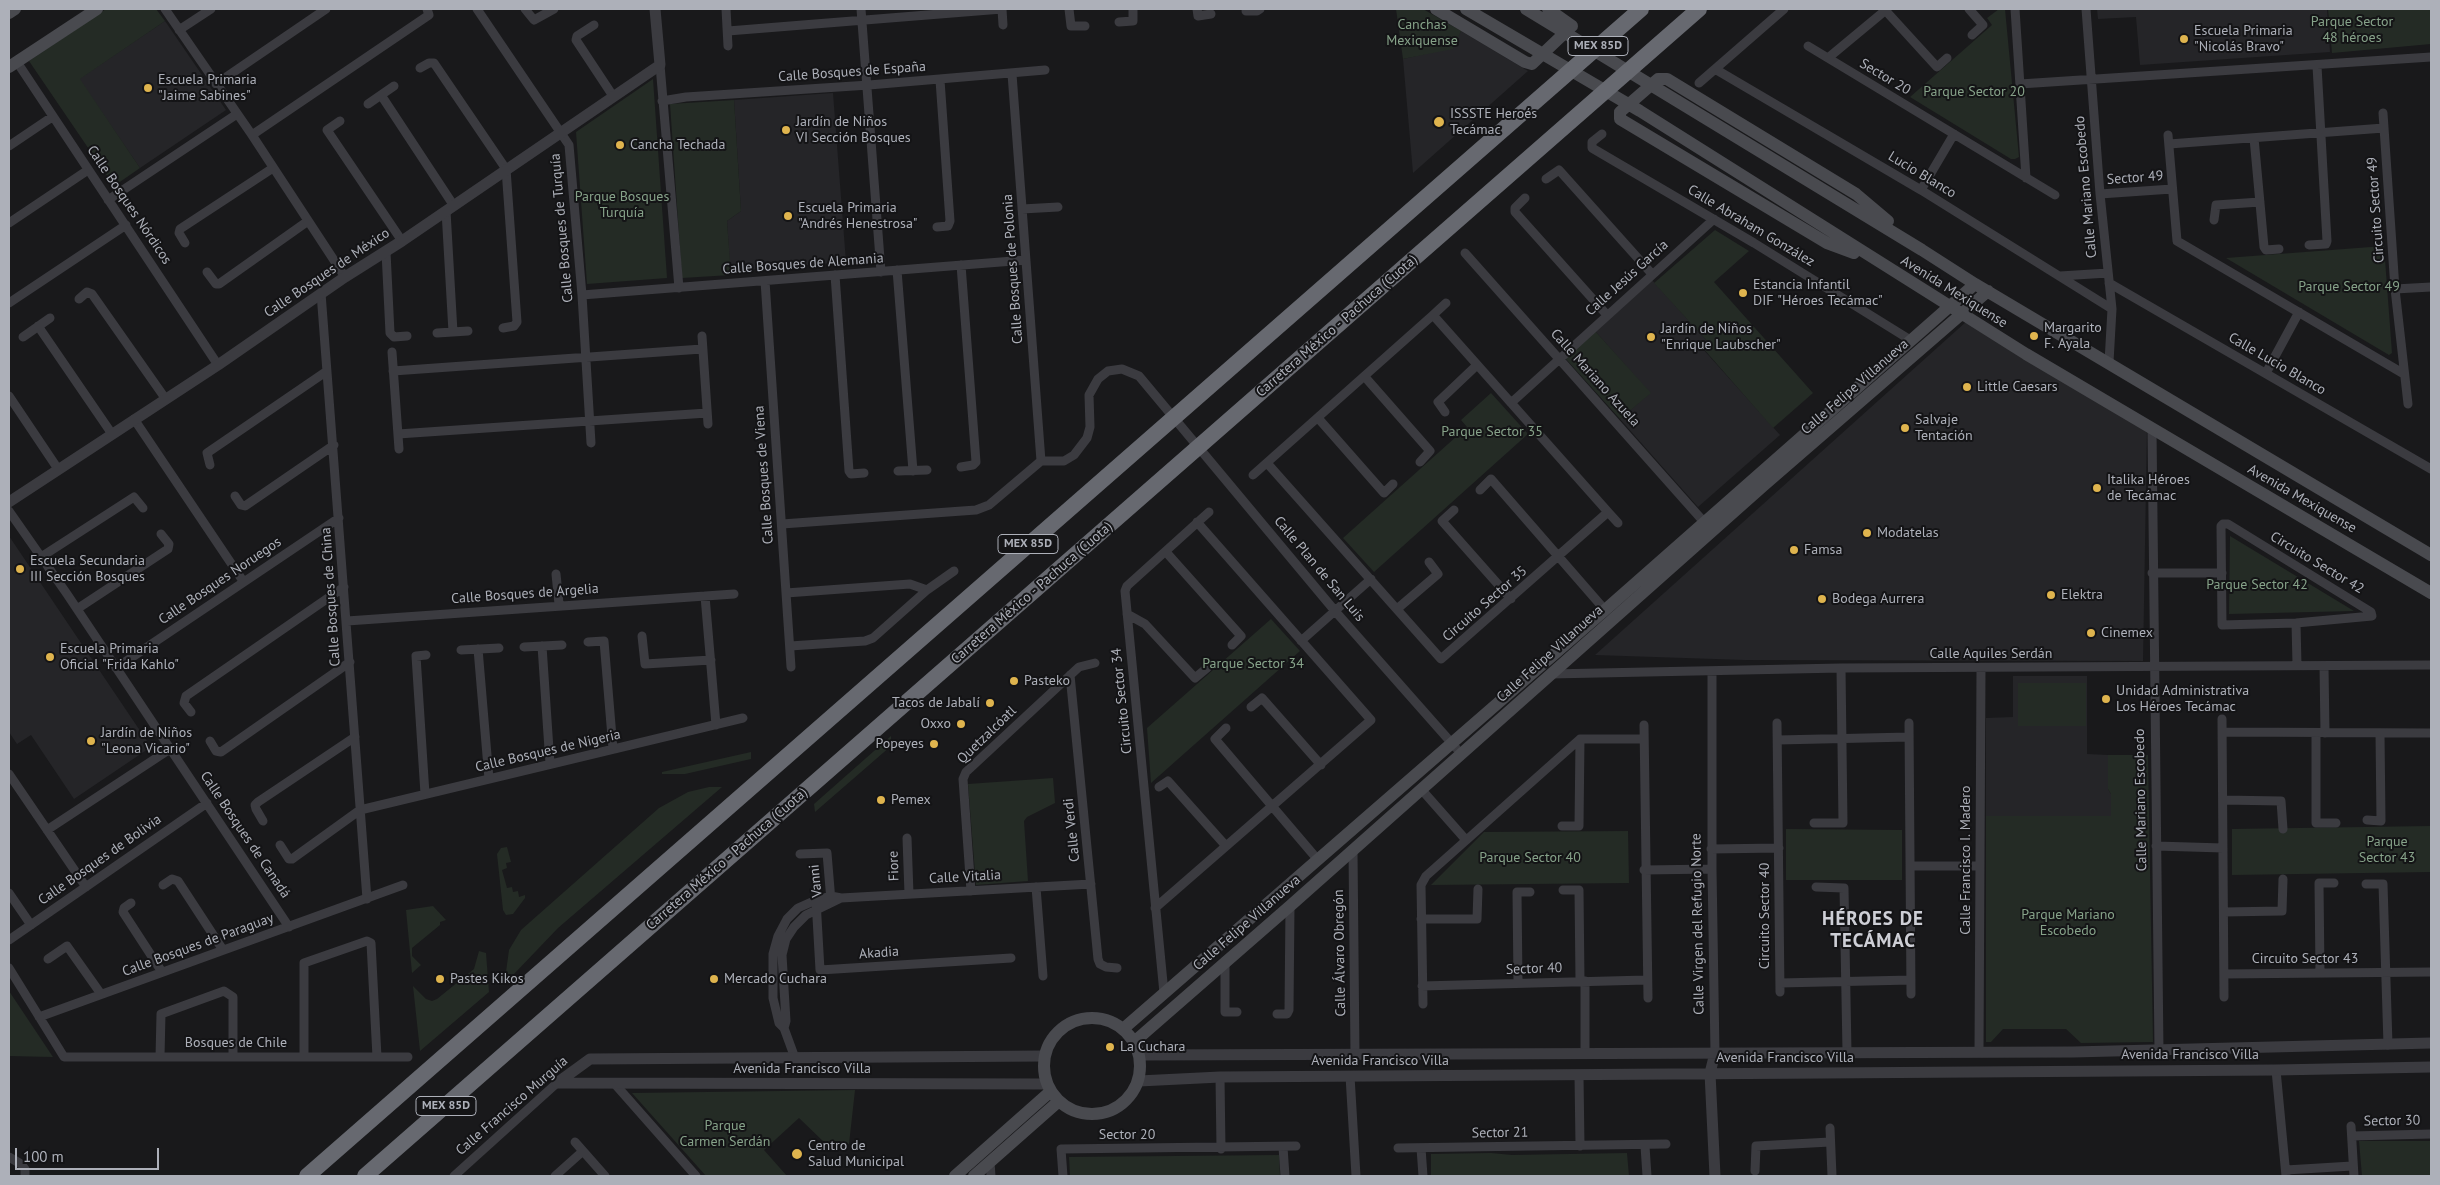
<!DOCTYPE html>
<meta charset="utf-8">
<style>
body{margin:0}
#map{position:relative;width:2440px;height:1185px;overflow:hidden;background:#19191b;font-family:"PT Sans",sans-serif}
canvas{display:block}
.frame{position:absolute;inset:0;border:10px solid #adb0b9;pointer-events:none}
.scale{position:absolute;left:15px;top:1148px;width:144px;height:22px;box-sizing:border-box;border:2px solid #adb0b9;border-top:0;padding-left:6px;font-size:15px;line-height:18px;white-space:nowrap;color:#adb0b9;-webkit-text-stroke:4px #141416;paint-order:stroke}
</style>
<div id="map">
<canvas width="2440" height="1185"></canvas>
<div class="frame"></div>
<div class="scale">100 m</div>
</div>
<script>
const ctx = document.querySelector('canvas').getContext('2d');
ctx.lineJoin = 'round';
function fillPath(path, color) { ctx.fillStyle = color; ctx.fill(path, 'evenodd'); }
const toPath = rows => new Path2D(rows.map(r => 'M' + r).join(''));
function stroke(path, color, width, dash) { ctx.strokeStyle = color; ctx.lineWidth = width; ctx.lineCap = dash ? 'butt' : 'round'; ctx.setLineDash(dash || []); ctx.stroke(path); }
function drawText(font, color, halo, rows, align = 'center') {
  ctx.font = font + ' "PT Sans",sans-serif'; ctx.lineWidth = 4; ctx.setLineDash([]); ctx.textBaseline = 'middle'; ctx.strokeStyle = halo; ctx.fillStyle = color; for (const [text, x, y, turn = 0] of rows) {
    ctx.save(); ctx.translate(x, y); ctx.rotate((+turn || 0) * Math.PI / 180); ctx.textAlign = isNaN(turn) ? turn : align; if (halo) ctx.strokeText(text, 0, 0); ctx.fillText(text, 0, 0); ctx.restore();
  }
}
const built = toPath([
 [2097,9,2327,9,2330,52,2140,65,2136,17,2098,19],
 [165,21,226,110,140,168,79,79],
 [1461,31,1528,71,1413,173,1403,59,1451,48],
 [833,93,846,262,735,271,730,266,727,221,741,211,734,100],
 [1652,280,1708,342,1702,348,1780,435,1698,507,1620,419,1650,393,1595,331],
 [1967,321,2147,428,2143,661,1745,660,1595,655],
 [9,536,151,747,74,799,31,735,17,744,9,732],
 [2013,676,2087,676,2087,754,2108,755,2108,789,2111,794,2111,816,1986,816,1986,718,2013,717]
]);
const green = toPath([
 [106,9,156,9,165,21,80,79,140,168,114,186,29,61],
 [1396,9,1423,9,1461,31,1453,49,1403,59],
 [1999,9,2005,9,2019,157,2015,159,2011,159,1910,97,1992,25,1987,18],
 [2328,9,2431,9,2431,44,2332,53],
 [653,79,667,278,587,284,576,132],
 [734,100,741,211,727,221,731,275,682,278,670,104],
 [1715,230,1749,251,1714,282,1813,393,1773,428,1702,347,1708,342,1654,283],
 [2384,246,2392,353,2389,355,2226,258],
 [1595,331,1651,393,1620,419,1565,358],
 [1491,393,1528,434,1374,572,1343,538,1467,427,1461,420],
 [2230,536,2354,611,2229,614],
 [1271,619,1300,651,1151,783,1147,728],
 [2018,683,2086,683,2086,726,2018,726],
 [891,736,891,746,815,812,814,804],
 [751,752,751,759,685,774,662,774,662,772],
 [2108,755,2148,755,2153,1042,2081,1043,2066,1029,2003,1029,1991,1042,1986,1042,1986,816,2111,816,2111,794,2108,789],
 [1053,778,1055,803,1027,817,1024,821,1028,881,976,885,968,784],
 [709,787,722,787,558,928,514,974,508,975,506,972,509,950,521,930,659,808,688,792],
 [2431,826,2431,872,2232,875,2232,829],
 [1786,829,1902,830,1902,880,1786,880],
 [1628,831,1629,883,1431,885,1484,832],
 [507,847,511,862,506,863,507,868,502,870,507,888,512,887,513,892,518,891,519,897,525,895,525,898,513,914,506,915,503,910,497,854,501,848],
 [433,906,446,920,440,922,440,925,412,948,412,956,421,965,412,973,406,910],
 [479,951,486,953,489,992,420,1051,413,986,426,999,432,1001,437,999,474,969],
 [9,991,53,1057,9,1056],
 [855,1090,849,1144,826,1144,799,1118,764,1150,787,1176,706,1176,632,1093],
 [2359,1141,2431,1141,2431,1176,2362,1176],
 [1491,1153,1512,1155,1627,1153,1629,1176,1431,1176,1431,1154],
 [1279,1155,1280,1176,1070,1176,1069,1157]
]);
const minor = toPath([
 [165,9,252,135,345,277],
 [477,9,569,145,582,295,591,443],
 [525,9,534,20,554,9],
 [726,9,728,46],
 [861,9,881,272],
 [1002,9,1003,25],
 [1069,9,1071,26,1085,26],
 [1197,9,1198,16,1211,14],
 [1969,9,1983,25,1972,35],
 [2015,9,2026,178],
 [2086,9,2100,194,2112,309,2109,362],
 [1885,10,1937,67,1947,58],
 [1246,11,1257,11,1260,9],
 [1119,22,1133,21,1133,9],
 [594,25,577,36,576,40,613,96],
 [179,30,211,9],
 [728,31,1002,9],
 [1808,46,2055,195],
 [1828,58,1887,9],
 [17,62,218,365],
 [660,65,679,288],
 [420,68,429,63,434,63,506,169,517,322,514,326,503,328],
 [1715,69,1921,190,2112,309],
 [1012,74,1041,461],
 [1699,83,1784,9],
 [216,84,326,9],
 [2020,84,2431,57],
 [381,95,454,206],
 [662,101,686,97,869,85,1045,70],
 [368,104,394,86],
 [2383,113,2395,289,2408,404],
 [340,121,327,130,402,241],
 [1602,134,1592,142,1592,148,1754,243,1912,341],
 [252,135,429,15,427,9],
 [2168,135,2177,241,2404,374],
 [2254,138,2264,247,2266,250,2279,249],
 [2169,144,2384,128],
 [9,146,52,117],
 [1546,179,1559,170,1652,274],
 [1921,190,1954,134],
 [2100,194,2172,189],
 [1525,198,1515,208,1515,212,1607,315],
 [108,200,237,114],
 [1022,209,1058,207],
 [446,211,453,332],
 [2214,220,2216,205,2260,202],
 [9,223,88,170],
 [937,227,948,226,950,221,940,80],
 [185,243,179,233,180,229,273,168],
 [2309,245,2326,244,2327,241,2317,66],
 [386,252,390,333,394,337,407,336],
 [1465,253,1704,522],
 [897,270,913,471],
 [207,272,216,284,219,284,308,221],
 [835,275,849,471,851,474,864,473],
 [2060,276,2108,273],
 [765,281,791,667],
 [2109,283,2431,469],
 [2395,289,2431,287],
 [321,293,367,899],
 [582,295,1026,260],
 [79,299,87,292,92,294,165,398],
 [9,303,126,225],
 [1433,315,1446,303],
 [38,326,112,434],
 [437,333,468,331],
 [702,336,708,424],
 [23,337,50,318],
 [392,352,399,449],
 [393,371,702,349],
 [2266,373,2299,312],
 [1365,377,1430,451,1420,462],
 [9,396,58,469],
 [1511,403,1714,219],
 [1445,412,1438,402,1477,365],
 [1318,418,1384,493,1393,484],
 [134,419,243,581],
 [2152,429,2159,1050],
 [398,434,707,413],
 [210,465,207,453,327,371],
 [961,467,973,465,976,462,961,265],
 [898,471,927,470],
 [1253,475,1433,315,1608,512,1441,659,1267,463],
 [1480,490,1491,479,1605,610],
 [235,496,241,505,245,506,334,445],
 [1454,510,1442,521,1511,599],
 [9,511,67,594,289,927],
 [1608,512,1618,523],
 [782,524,976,510,989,505,1041,461,1064,461,1074,455,1087,438,1090,427,1089,395,1098,379,1108,371,1122,369,1139,376,1335,611,1456,748],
 [2223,524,2228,524,2371,612,2372,616,2296,623,2222,625,2221,526,2223,524],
 [1166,552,1241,636,1232,645],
 [41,557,134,497,143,508],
 [2152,573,2222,573],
 [556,574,559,604],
 [786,593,910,584,927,590],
 [705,596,716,725],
 [77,609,168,549,169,544,161,534],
 [1397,609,1438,574,1429,562],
 [1127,614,1145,624,1195,678,1207,668],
 [347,621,734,594],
 [2296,623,2297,665],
 [642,636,645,664,711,660],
 [1301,641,1371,579],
 [588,642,604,641,613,749],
 [542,646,550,764],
 [790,646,865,641,873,638,927,590,954,571],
 [524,647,562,645],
 [478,649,489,779],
 [461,650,499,648],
 [2324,666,2325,733],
 [116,668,339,518],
 [1712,672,1712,869,1715,1053],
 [1550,674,1841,668,2431,665],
 [1070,675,1098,959,1100,964,1106,967,1117,968],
 [1251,707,1262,698,1321,765],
 [191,712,184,703,186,696,344,587],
 [2222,719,2224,997],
 [1777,723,1780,992],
 [1909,723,1911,994],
 [1644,725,1648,998],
 [1226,728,1215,739,1318,860],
 [2223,732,2431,733],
 [2316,733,2316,823,2336,823],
 [1778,740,1909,737],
 [210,741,216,751,221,752,350,662],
 [9,774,86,887],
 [1159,787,1168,781,1226,846],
 [1421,789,1466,840],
 [425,794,416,656,426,655],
 [2223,800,2281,801,2283,829],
 [2367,820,2381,821,2380,733],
 [263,821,256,809,255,805,258,802,355,737],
 [1814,823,1843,823,1841,668],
 [1562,826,1579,826,1580,739],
 [47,830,170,749],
 [907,838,909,894],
 [280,845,289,859,292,859,360,810,743,718],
 [2156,846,2223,848],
 [1711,849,1779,848],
 [1353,850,1355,1056],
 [800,854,827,853,831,901],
 [1910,866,1980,866],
 [1644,870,1712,869],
 [2366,884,2383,884,2388,1045],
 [163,885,172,879,178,881,223,950],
 [1036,887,1043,976],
 [1816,887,1844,888,1847,1052],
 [1563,890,1579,890,1580,981],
 [971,891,963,779,966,772,1079,667,1095,663],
 [9,893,31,925],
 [816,900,820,970,1011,958],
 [131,903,124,908,123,912,162,972],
 [1155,908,1371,720,1197,522],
 [2224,912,2282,911,2283,879],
 [1421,919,1477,919,1478,889],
 [9,940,207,803],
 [48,959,67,946,101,994],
 [1225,961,1225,1012,1237,1012],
 [9,968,64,1057,408,1057],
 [2320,973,2319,883,2334,883],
 [2224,974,2431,972],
 [1518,983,1517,892,1530,892],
 [1780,983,1911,980],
 [1422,986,1646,980],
 [1164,993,1125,591,1127,586,1209,512],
 [1423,1004,1421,885,1426,876,1580,739,1644,739],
 [1277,1014,1287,1014,1289,1010,1290,906],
 [39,1017,403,885],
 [784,1028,786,1021,782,955,786,939,794,927,806,915,841,898],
 [1979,1052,1981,669],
 [1585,1054,1585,981],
 [160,1057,161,1014,224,991,233,997,233,1057],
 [304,1057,304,963,367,941,371,943,377,1057],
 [795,1058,784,1028,779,1023,773,998,773,954,778,936,787,919,798,908,816,900,831,896,841,898,1091,884],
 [2276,1070,2286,1176],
 [1350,1076,1356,1176],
 [1579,1076,1580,1146],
 [1220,1077,1221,1149],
 [614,1083,696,1176],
 [2351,1126,2354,1176],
 [1830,1128,1832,1176],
 [2352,1136,2431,1134],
 [575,1142,605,1176],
 [1645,1146,1647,1176],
 [1283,1147,1285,1176],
 [1398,1148,1666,1144],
 [1421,1148,1423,1176],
 [9,1157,21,1164,25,1169,25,1176],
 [990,1162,991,1176],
 [2286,1170,2352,1166],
 [1755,1171,1756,1146,1830,1142],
 [454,1176,557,1083],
 [555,1176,583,1151],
 [1063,1176,1061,1149,1296,1146]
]);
const tertiary = toPath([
 [9,502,218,365,345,277,402,241,660,65,655,9],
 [1715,1053,1710,1073,1715,1176],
 [1139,1055,2073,1052,2431,1043],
 [1139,1081,1220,1077,2276,1070,2431,1067],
 [557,1083,590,1059,1045,1056],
 [557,1083,1047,1084]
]);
const secondary = toPath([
 [1436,9,1525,62,1532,64,1572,26,1548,9],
 [1466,9,1640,111,2026,354,2431,593],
 [1526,9,1922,250,1975,284,2431,555],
 [9,13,15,9],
 [9,67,97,9],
 [1854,253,1827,243,1620,119,1620,112,1658,79,1667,79,1856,194,1888,221],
 '1044 1066a48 48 0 1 1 96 0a48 48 0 1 1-96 0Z',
 [1123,1029,1605,610,1975,284],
 [1134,1042,1290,906,1763,486,1988,291],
 [955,1176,1051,1091],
 [974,1176,1059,1101]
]);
const motorway = toPath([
 [307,1176,1641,9],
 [365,1176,1699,9]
]);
const markers = [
 [2184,39,5,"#dfb44e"],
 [148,88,5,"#dfb44e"],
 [1439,122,6,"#dfb44e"],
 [786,130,5,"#dfb44e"],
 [620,145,5,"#dfb44e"],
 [788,216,5,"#dfb44e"],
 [1743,293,5,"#dfb44e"],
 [2034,336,5,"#dfb44e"],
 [1651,337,5,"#dfb44e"],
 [1967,387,5,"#dfb44e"],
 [1905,428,5,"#dfb44e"],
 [2097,488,5,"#dfb44e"],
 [1867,533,5,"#dfb44e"],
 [1794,550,5,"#dfb44e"],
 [20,569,5,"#dfb44e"],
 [2051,595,5,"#dfb44e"],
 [1822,599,5,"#dfb44e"],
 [2091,633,5,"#dfb44e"],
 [50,657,5,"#dfb44e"],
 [1014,681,5,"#dfb44e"],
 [2106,699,5,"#dfb44e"],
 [990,703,5,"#dfb44e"],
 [961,724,5,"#dfb44e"],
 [91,741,5,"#dfb44e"],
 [934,744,5,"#dfb44e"],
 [881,800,5,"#dfb44e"],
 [440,979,5,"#dfb44e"],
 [714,979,5,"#dfb44e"],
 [1110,1047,5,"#dfb44e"],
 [797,1154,6,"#dfb44e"]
];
const shields = [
 [1598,46,60],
 [1028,544,60],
 [446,1106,60]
];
const shieldNames = [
 ["MEX 85D",1598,46],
 ["MEX 85D",1028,544],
 ["MEX 85D",446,1106]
];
const parkNames = [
 ["Parque Sector",2352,22],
 ["48 héroes",2352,38],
 ["Canchas",1422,25],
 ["Mexiquense",1422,41],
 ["Parque Sector 20",1974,92],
 ["Parque Bosques",622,197],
 ["Turquía",622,213],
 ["Parque Sector 49",2349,287],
 ["Parque Sector 35",1492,432],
 ["Parque Sector 42",2257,585],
 ["Parque Sector 34",1253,664],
 ["Parque",2387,842],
 ["Sector 43",2387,858],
 ["Parque Sector 40",1530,858],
 ["Parque Mariano",2068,915],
 ["Escobedo",2068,931],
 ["Parque",725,1126],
 ["Carmen Serdán",725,1142]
];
const poiNames = [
 ["Escuela Primaria",2194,31],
 ["\"Nicolás Bravo\"",2194,47],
 ["Escuela Primaria",158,80],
 ["\"Jaime Sabines\"",158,96],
 ["ISSSTE Heroés",1450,114],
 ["Tecámac",1450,130],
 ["Jardín de Niños",796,122],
 ["VI Sección Bosques",796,138],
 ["Cancha Techada",630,145],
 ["Escuela Primaria",798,208],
 ["\"Andrés Henestrosa\"",798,224],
 ["Estancia Infantil",1753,285],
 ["DIF \"Héroes Tecámac\"",1753,301],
 ["Margarito",2044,328],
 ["F. Ayala",2044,344],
 ["Jardín de Niños",1661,329],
 ["\"Enrique Laubscher\"",1661,345],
 ["Little Caesars",1977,387],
 ["Salvaje",1915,420],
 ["Tentación",1915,436],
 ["Italika Héroes",2107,480],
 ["de Tecámac",2107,496],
 ["Modatelas",1877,533],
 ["Famsa",1804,550],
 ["Escuela Secundaria",30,561],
 ["III Sección Bosques",30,577],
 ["Elektra",2061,595],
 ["Bodega Aurrera",1832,599],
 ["Cinemex",2101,633],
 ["Escuela Primaria",60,649],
 ["Oficial \"Frida Kahlo\"",60,665],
 ["Pasteko",1024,681],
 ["Unidad Administrativa",2116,691],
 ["Los Héroes Tecámac",2116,707],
 ["Tacos de Jabalí",980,703,"right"],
 ["Oxxo",951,724,"right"],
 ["Jardín de Niños",101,733],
 ["\"Leona Vicario\"",101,749],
 ["Popeyes",924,744,"right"],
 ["Pemex",891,800],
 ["Pastes Kikos",450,979],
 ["Mercado Cuchara",724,979],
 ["La Cuchara",1120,1047],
 ["Centro de",808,1146],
 ["Salud Municipal",808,1162]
];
const streetNames = [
 ["Calle Bosques de España",852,72,-4],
 ["Sector 20",1885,77,31],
 ["Lucio Blanco",1922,175,31],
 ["Sector 49",2135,178,-4],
 ["Calle Mariano Escobedo",2086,187,-95],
 ["Calle Bosques Nórdicos",129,205,56],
 ["Circuito Sector 49",2376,210,-94],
 ["Calle Abraham González",1751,226,31],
 ["Calle Bosques de Turquía",562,228,-95],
 ["Calle Bosques de Alemania",803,264,-4],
 ["Calle Bosques de Polonia",1013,269,-94],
 ["Calle Bosques de México",327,273,-34],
 ["Calle Jesús García",1627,278,-42],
 ["Avenida Mexiquense",1954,292,32],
 ["Carretera México - Pachuca (Cuota)",1337,326,-41],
 ["Calle Lucio Blanco",2277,364,30],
 ["Calle Mariano Azuela",1595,378,48],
 ["Calle Felipe Villanueva",1855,387,-41],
 ["Calle Bosques de Viena",764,475,-94],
 ["Avenida Mexiquense",2302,499,30],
 ["Circuito Sector 42",2317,563,31],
 ["Calle Plan de San Luis",1319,569,50],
 ["Calle Bosques Noruegos",220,581,-34],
 ["Carretera México - Pachuca (Cuota)",1032,593,-41],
 ["Calle Bosques de Argelia",525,594,-4],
 ["Calle Bosques de China",331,597,-94],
 ["Circuito Sector 35",1485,604,-41],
 ["Calle Felipe Villanueva",1550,654,-42],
 ["Calle Aquiles Serdán",1991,654],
 ["Circuito Sector 34",1122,701,-96],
 ["Quetzalcóatl",987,735,-44],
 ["Calle Bosques de Nigeria",548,751,-13],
 ["Calle Mariano Escobedo",2141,800,-91],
 ["Calle Verdi",1072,830,-96],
 ["Calle Bosques de Canadá",245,835,56],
 ["Carretera México - Pachuca (Cuota)",727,859,-41],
 ["Calle Bosques de Bolivia",100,860,-35],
 ["Calle Francisco I. Madero",1966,860,-90],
 ["Fiore",894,866,-92],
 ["Calle Vitalia",965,877,-3],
 ["Vanni",816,881,-96],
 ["Circuito Sector 40",1765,916,-90],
 ["Calle Felipe Villanueva",1247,923,-41],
 ["Calle Virgen del Refugio Norte",1698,924,-91],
 ["Calle Bosques de Paraguay",198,945,-20],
 ["Akadia",879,953,-4],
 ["Calle Álvaro Obregón",1340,953,-91],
 ["Circuito Sector 43",2305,959],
 ["Sector 40",1534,969,-2],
 ["Bosques de Chile",236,1043],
 ["Avenida Francisco Villa",2190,1055],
 ["Avenida Francisco Villa",1785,1058],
 ["Avenida Francisco Villa",1380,1061],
 ["Avenida Francisco Villa",802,1069],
 ["Calle Francisco Murguía",512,1106,-41],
 ["Sector 30",2392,1121,-1],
 ["Sector 21",1500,1133,-1],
 ["Sector 20",1127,1135]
];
const districtNames = [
 ["HÉROES DE",1873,920],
 ["TECÁMAC",1873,942]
];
fillPath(built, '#252528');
fillPath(green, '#242b25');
stroke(minor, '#3b3b40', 9);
stroke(tertiary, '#3b3b40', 11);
stroke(secondary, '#494a4f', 12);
stroke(motorway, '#676970', 16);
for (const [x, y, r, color] of markers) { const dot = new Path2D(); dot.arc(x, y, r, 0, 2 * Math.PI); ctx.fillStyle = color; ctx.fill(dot); stroke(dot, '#141416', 2); }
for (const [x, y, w] of shields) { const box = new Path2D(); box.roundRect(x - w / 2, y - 9.5, w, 19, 4); ctx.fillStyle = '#141416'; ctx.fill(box); stroke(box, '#adb0b9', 1); }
drawText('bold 12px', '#adb0b9', null, shieldNames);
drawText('14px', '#86a289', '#141416', parkNames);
drawText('14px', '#adb0b9', '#141416', poiNames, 'left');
drawText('14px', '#adb0b9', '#141416', streetNames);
ctx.letterSpacing = '1px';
drawText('bold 19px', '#cecfd6', '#141416', districtNames);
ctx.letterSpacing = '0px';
</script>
